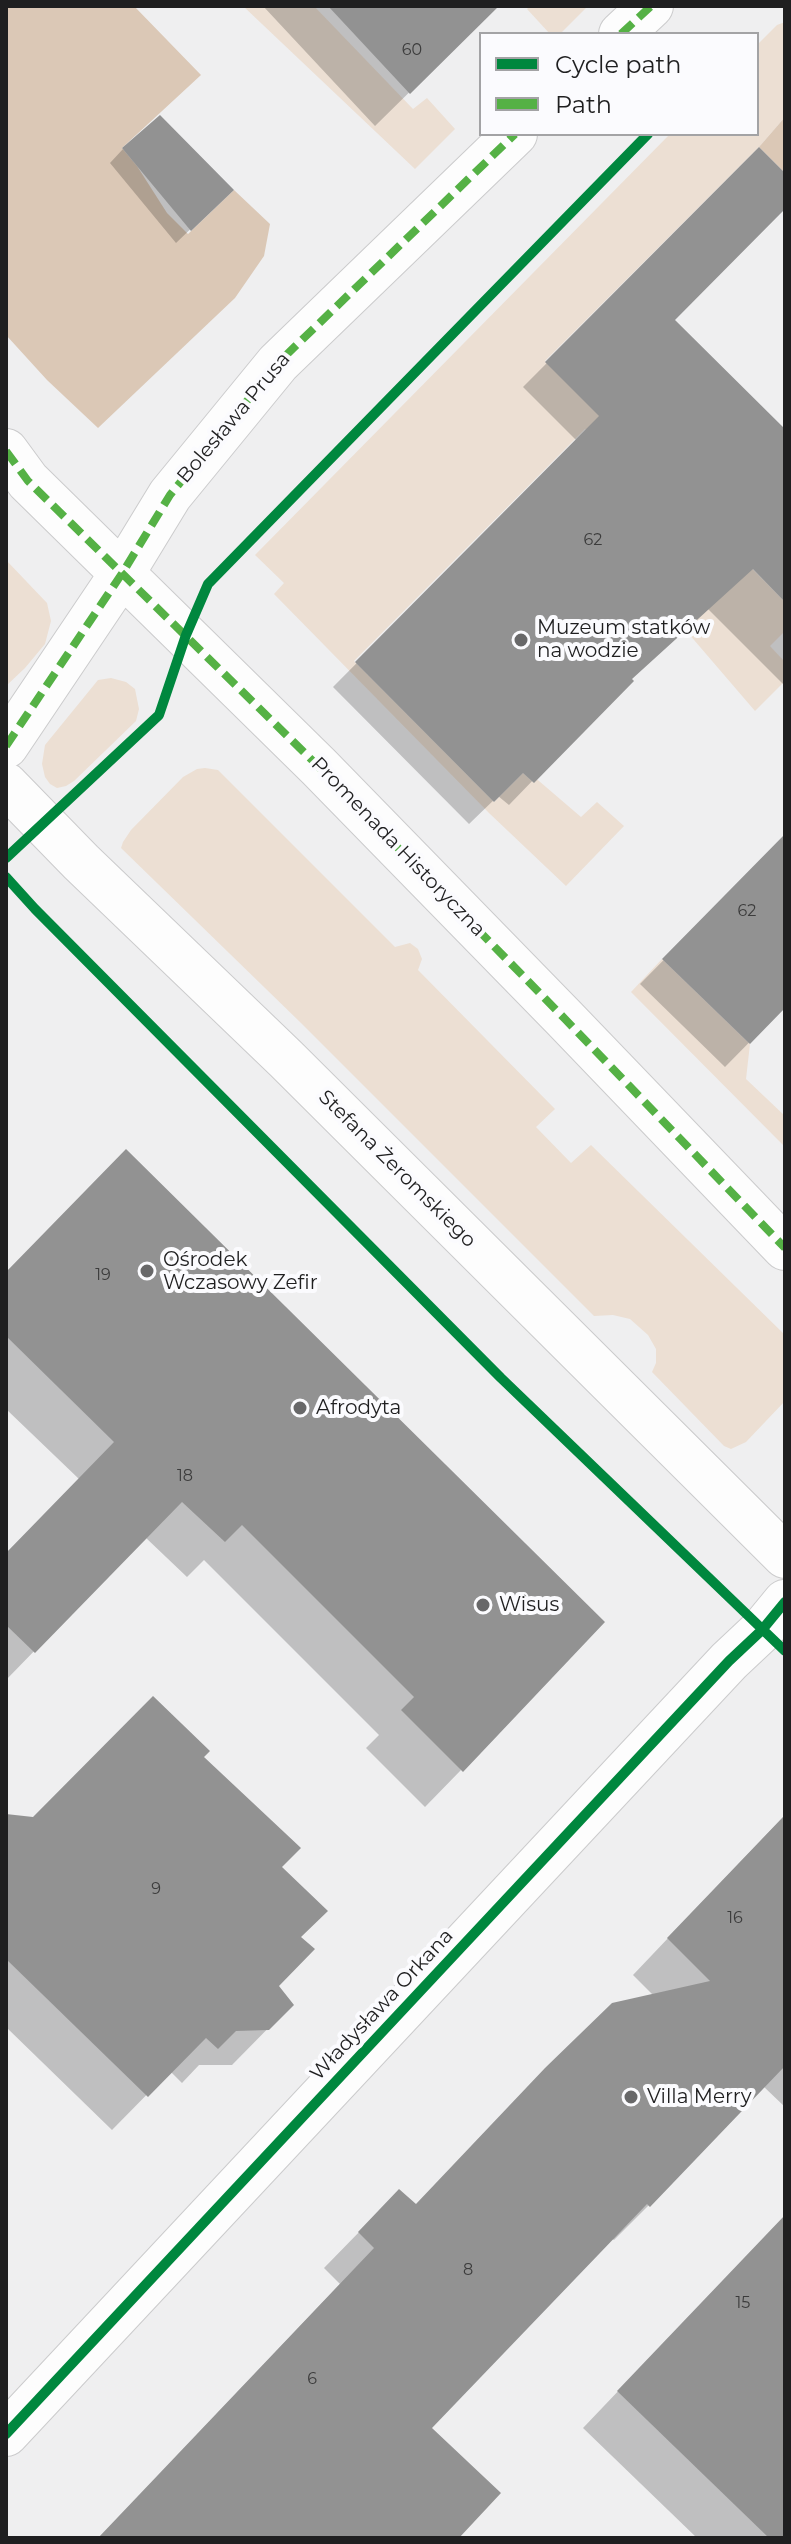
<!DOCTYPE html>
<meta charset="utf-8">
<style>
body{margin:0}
#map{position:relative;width:791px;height:2544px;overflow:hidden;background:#efeff0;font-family:Montserrat,sans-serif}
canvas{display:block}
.frame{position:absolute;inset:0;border:8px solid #1f1f20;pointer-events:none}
.legend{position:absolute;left:479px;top:32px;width:280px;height:104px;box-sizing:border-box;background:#fbfbfe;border:2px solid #a3a3a5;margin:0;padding:10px 14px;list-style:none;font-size:24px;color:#1f1f20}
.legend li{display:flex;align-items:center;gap:16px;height:40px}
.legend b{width:40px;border:2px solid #a3a3a5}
</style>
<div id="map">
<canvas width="791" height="2544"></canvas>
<div class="frame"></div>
<ul class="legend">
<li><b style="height:10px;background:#00873e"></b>Cycle path</li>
<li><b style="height:10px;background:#55b145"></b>Path</li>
</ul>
</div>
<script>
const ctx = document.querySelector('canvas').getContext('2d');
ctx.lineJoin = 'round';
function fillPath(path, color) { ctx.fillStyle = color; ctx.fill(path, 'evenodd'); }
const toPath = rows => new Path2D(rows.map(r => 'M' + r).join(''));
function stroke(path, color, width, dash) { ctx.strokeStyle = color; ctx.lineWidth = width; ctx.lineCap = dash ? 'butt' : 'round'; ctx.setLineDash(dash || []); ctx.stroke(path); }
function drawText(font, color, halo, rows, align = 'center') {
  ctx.font = font + ' Montserrat,sans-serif'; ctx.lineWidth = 8; ctx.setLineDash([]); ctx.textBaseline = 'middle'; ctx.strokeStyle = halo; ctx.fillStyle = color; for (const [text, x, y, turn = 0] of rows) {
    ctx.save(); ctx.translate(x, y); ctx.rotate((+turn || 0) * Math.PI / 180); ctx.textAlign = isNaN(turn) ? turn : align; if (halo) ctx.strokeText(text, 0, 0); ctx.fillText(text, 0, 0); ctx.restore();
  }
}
const green = toPath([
 [243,6,314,6,413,109,427,98,455,129,415,169],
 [530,6,588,6,560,34,550,34,527,9],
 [785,22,785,117,759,147,545,361,629,445,613,456,585,429,354,661,494,802,523,773,534,783,532,775,581,817,597,802,624,826,566,886,489,813,274,594,284,583,255,555,670,134,757,134,757,45,777,25],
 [716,532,785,602,785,631,770,646,785,662,785,681,755,711,676,619],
 [6,560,47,603,51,621,45,644,25,668,6,686],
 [111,678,126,682,135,689,139,709,136,721,74,781,66,786,57,788,50,784,45,777,42,764,45,745,98,680],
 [205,768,218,770,395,947,410,943,418,949,422,959,418,970,555,1109,536,1127,571,1163,591,1145,785,1335,785,1401,746,1442,731,1449,724,1446,652,1372,656,1363,656,1349,648,1335,630,1319,613,1315,594,1316,301,1023,121,848,123,842,131,830,183,777,197,769],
 [662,959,750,1044,746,1079,785,1116,785,1147,631,992]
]);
const forest = toPath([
 [6,6,134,6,201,75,122,148,137,166,167,213,188,234,234,190,270,224,264,256,235,298,98,428,47,380,6,335],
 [785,117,785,173,759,147]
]);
const shadow = toPath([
 [263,6,497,6,375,126],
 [123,149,231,190,176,243,110,163],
 [759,150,785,176,785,207,672,320,785,432,785,686,708,609,630,680,509,805,498,796,469,824,333,687,577,441,523,387],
 [785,837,785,1006,725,1067,640,984],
 [90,1188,461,1770,425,1807,366,1748,379,1735,204,1560,187,1577,145,1537,6,1680,6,1555,79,1479,6,1409,6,1274],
 [201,1757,279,1867,299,1937,276,1986,291,2005,232,2065,199,2065,182,2083,170,2071,112,2130,6,2027,6,1825,34,1819],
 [785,1815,785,2107,763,2086,649,2205,614,2240,611,2238,429,2428,456,2538,99,2538,340,2284,324,2268,364,2227,415,2206,654,1996,633,1975],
 [785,2216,785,2538,697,2538,583,2428]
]);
const building = toPath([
 [328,6,499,6,410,94],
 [160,115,234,190,191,231,122,148],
 [759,147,785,173,785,209,675,320,785,429,785,602,753,569,632,679,634,681,534,783,523,773,494,802,355,662,599,416,545,362],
 [785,834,785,1008,750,1044,662,959],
 [126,1149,605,1622,463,1772,401,1710,414,1697,242,1525,225,1542,182,1502,35,1653,6,1625,6,1553,114,1442,6,1336,6,1272],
 [153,1696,210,1751,204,1757,301,1848,282,1867,328,1911,301,1937,315,1949,279,1986,294,2005,269,2030,236,2031,218,2049,206,2038,148,2097,6,1959,6,1814,33,1817],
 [785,1815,785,2066,650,2207,647,2204,432,2428,501,2493,459,2538,98,2538,374,2248,358,2232,399,2189,416,2204,545,2068,612,2003,710,1981,667,1938],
 [785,2215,785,2538,769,2538,617,2391]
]);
const pedestrian = toPath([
 [621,34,651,6],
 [6,451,28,481,319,767,565,1019,785,1248],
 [6,746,123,572,170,495,278,363,515,134]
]);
const minor = toPath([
 [6,785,81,862,286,1059,785,1556],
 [6,2434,729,1661,762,1630,785,1602]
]);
const quiet = toPath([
 [621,34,651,6],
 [6,451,28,481,319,767,565,1019,785,1248],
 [6,746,123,572,170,495,278,363,515,134]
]);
const cycleway = toPath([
 [6,858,159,715,186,635,208,584,648,134],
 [6,877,35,909,501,1378,785,1651],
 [6,2434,729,1661,762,1630,785,1602]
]);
const markers = [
 [521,640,8,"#686869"],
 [147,1271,8,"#686869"],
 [300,1408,8,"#686869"],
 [483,1605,8,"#686869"],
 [631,2097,8,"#686869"]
];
const numberNames = [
 ["60",412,50],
 ["62",593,540],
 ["62",747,911],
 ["19",103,1275],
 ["18",185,1476],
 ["9",156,1889],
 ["16",735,1918],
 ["8",468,2270],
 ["15",743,2303],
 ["6",312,2379]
];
const streetNames = [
 ["Bolesława Prusa",234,418,-50],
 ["Promenada Historyczna",398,847,46],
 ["Stefana Żeromskiego",397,1169,45],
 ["Władysława Orkana",382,2005,-47]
];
const poiNames = [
 ["Muzeum statków",537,628],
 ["na wodzie",537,651],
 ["Ośrodek",163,1260],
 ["Wczasowy Zefir",163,1283],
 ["Afrodyta",316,1408],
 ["Wisus",499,1605],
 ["Villa Merry",647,2097]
];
fillPath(green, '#ecdfd3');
fillPath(forest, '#dbc8b6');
fillPath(shadow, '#0003');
fillPath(building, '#929292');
stroke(pedestrian, '#cbcbcc', 46);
stroke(minor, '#cbcbcc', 46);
stroke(pedestrian, '#fdfdfd', 44);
stroke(minor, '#fdfdfd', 44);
stroke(quiet, '#55b145', 8, [16, 8]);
stroke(cycleway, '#00873e', 10);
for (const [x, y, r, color] of markers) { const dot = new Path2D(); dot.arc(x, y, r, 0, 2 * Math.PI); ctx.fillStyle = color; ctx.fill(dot); stroke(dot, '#fbfbfe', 3); }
drawText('16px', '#3c3c3c', null, numberNames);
drawText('20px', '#1f1f20', '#fbfbfe', streetNames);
drawText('20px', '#1f1f20', '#fbfbfe', poiNames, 'left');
</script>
